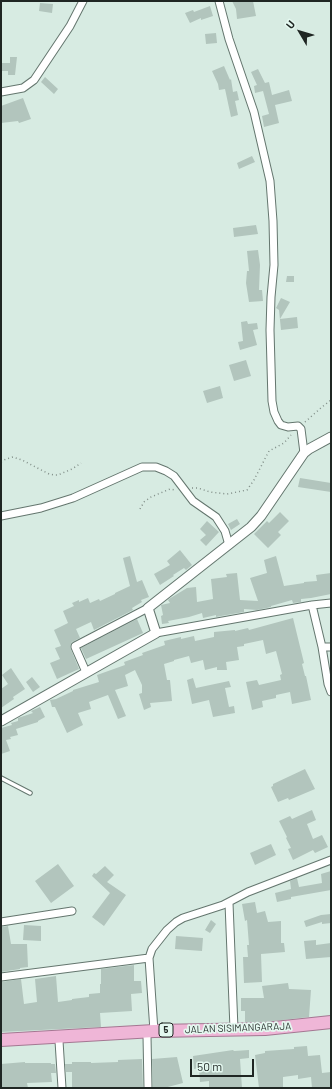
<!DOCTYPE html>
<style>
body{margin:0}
#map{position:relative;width:332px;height:1089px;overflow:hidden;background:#d7ebe2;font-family:Barlow,sans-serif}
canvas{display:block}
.frame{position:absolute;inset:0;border:2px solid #1f2623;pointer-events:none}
.north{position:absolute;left:280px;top:12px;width:40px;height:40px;-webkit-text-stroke:3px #e4f8f0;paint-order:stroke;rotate:308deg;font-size:11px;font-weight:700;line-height:16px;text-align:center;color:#1f2623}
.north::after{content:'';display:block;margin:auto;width:14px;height:18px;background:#1f2623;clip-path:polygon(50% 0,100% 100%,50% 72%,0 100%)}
.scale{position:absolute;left:190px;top:1059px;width:64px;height:18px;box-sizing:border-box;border:2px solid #1f2623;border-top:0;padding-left:5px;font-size:12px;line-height:14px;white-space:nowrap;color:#1f2623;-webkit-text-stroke:3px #e4f8f0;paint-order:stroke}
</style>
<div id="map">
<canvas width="332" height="1089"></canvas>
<div class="frame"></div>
<div class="north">U</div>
<div class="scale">50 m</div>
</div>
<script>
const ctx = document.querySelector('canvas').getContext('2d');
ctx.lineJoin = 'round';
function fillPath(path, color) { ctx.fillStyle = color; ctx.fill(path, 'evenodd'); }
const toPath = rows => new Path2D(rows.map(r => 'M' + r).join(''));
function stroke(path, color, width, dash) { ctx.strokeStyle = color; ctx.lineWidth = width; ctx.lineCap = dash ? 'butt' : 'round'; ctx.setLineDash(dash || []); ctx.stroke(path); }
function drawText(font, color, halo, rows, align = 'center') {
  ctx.font = font + ' Barlow,sans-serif'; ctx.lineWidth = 3.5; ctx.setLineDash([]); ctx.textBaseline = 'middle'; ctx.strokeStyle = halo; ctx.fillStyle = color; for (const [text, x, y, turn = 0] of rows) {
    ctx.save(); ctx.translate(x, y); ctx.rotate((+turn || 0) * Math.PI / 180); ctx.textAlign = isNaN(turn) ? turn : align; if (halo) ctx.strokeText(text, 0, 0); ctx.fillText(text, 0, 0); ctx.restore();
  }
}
const building = toPath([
 [232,1,253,1,256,16,237,19,236,9],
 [40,3,53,4,52,13,39,11],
 [210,6,213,16,201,20,201,18,190,23,185,13,193,10,194,12],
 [216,33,217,43,206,44,205,34],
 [10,57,17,57,15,75,8,75,8,71,1,71,1,63,10,63],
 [224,66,230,80,231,79,233,92,237,91,239,100,235,101,238,115,231,117,225,89,219,90,218,84,212,71],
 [258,69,265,83,269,82,272,95,289,90,292,101,275,105,279,123,264,127,262,116,269,114,263,91,255,93,254,86,257,85,251,72],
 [45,77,58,89,54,94,41,82],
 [23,98,31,119,19,123,18,121,1,123,1,106],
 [252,156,255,162,239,169,237,163],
 [256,225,258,234,234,237,233,228],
 [258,250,260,265,259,290,262,290,263,301,249,302,246,283,247,271,249,271,247,251],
 [287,276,294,276,294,282,286,282],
 [281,298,290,302,280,319,297,317,298,328,281,330,279,310,276,308],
 [247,321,248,324,257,323,258,329,253,330,257,345,240,350,238,342,243,341,241,322],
 [246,360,251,376,234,381,229,365],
 [220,386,223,398,207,403,203,391],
 [300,478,331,483,331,492,298,487],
 [280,512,289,521,278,532,281,535,268,548,254,534,267,521,269,523],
 [237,519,240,524,231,530,228,524],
 [207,521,219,532,206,546,200,540,206,535,200,529],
 [180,550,192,565,186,570,184,568,173,575,174,576,160,585,154,574,170,565,167,561],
 [130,556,137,582,142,580,149,597,141,600,142,602,132,608,133,610,94,630,91,622,76,629,80,638,72,642,71,644,70,647,79,669,57,679,50,663,60,659,55,648,61,646,54,630,68,623,63,611,74,606,72,603,79,600,79,602,88,598,90,603,99,599,100,601,115,594,115,593,130,586,123,558],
 [276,556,284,586,304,583,304,582,317,581,316,575,331,573,331,594,311,598,301,599,301,602,293,603,292,600,271,606,271,607,257,610,244,609,244,612,221,616,216,617,216,615,203,618,202,613,189,617,168,621,169,623,162,624,161,616,163,615,161,605,170,603,168,600,169,599,187,588,196,587,197,602,213,599,211,579,227,577,226,574,237,573,240,600,258,601,250,578,267,573,264,560],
 [293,618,304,663,302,664,305,676,306,676,311,700,292,704,290,692,276,695,276,698,262,701,263,707,252,710,246,682,257,680,259,685,281,680,280,675,282,674,276,651,266,654,263,640,244,644,244,646,237,647,239,660,226,662,227,670,217,670,217,667,205,670,203,660,191,663,189,656,174,660,174,661,164,664,167,680,170,680,172,701,150,703,151,707,144,710,139,694,142,693,142,685,135,670,125,675,128,686,115,690,126,716,118,719,108,695,89,702,91,709,78,713,83,725,67,733,55,707,52,707,50,700,56,699,73,691,73,690,99,682,97,675,125,665,124,662,143,655,142,653,165,645,164,641,181,637,181,639,194,636,195,641,214,637,214,632,235,630,235,631,248,628,249,630],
 [137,619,143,633,86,659,81,648],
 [11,668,25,689,13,697,14,699,1,708,1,689,8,684,2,675],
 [32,677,40,687,33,692,26,682],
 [193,678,196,688,229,681,231,687,225,688,229,707,234,706,235,713,213,717,209,700,192,704,187,680],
 [40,707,45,717,38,721,38,722,16,729,18,735,10,737,11,739,6,740,10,751,1,754,1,728,12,725,11,723,18,721,18,718,33,713,31,711],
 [305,769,315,789,289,800,288,798,278,802,271,787,273,786,273,784],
 [312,810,316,820,307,824,313,839,322,835,328,847,315,853,313,850,293,860,288,849,291,848,286,838,287,837,279,821,290,816,292,819],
 [271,844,276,855,255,865,250,853],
 [58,864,74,886,51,903,35,881],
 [105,866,114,875,107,882,126,895,104,926,92,917,110,893,92,876,94,873,96,874],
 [331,871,331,890,291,897,291,899,277,902,275,893,291,889,290,881,297,878,299,887,322,883,321,874],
 [255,902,257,913,265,911,268,922,281,921,281,943,284,943,285,952,261,954,262,982,244,983,243,957,248,957,247,945,249,945,247,920,245,921,242,904],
 [331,914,331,923,322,924,322,922,306,927,304,921,321,915],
 [211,920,216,924,210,933,205,930],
 [24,925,41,926,41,941,23,940],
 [8,926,11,944,27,944,28,967,20,968,20,969,1,972,1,927],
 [176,936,203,938,202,951,175,949],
 [316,940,316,945,331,943,331,957,306,959,304,941],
 [134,965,134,981,141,981,142,993,131,994,132,1011,100,1013,101,1027,1,1032,1,982,21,979,24,1004,37,1002,35,979,56,976,58,1002,72,1000,72,999,89,997,89,994,100,993,100,984,101,984,101,969],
 [288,983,289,989,311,990,309,1017,265,1022,245,1022,245,1011,241,1011,241,998,264,998,262,986],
 [307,1046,308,1056,320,1055,322,1073,331,1072,331,1088,312,1088,311,1077,298,1079,298,1075,283,1077,283,1087,259,1088,255,1055,265,1053,265,1051,294,1049,294,1047],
 [233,1050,234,1051,249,1050,249,1058,240,1059,242,1088,209,1088,209,1081,200,1082,199,1068,194,1069,193,1056],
 [177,1057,183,1083,164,1088,153,1088,152,1059],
 [142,1059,143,1088,72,1088,72,1072,66,1072,65,1064,72,1064,72,1062,91,1062,91,1063,118,1062,118,1060],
 [25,1062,25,1063,51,1063,51,1064,55,1064,56,1073,51,1073,52,1082,27,1083,28,1088,19,1088,19,1087,1,1087,1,1064]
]);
const path = toPath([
 [305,422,322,407,331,400],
 [1,462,6,459,13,457,22,460,49,474,54,475,58,475,72,469,81,463],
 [192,488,198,488,210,492,227,494,247,490,254,480,269,451,284,443,291,435],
 [140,509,144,502,151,497,170,489,175,490]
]);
const service = toPath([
 [1,778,30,793]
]);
const minor = toPath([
 [219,1,229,39,254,112,270,181,273,221,274,265,271,297,270,330,272,401,274,412,278,421,281,425,288,427,298,426,301,429,304,453],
 [1,92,23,88,34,80,70,26,83,1],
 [1,516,41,508,73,498,142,467,156,467,166,471,174,476,193,501,216,517,225,531,229,545],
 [312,605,322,647,328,684,331,692],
 [156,633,312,605,331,603],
 [322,647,331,647],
 [86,672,75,647,75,646,148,608],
 [229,903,234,1029],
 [1,922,72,911],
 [1,977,149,958],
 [154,1031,149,958,152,949,167,930,176,922,183,918,223,905,248,892,331,860],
 [147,1036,148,1088],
 [59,1041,62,1088]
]);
const tertiary = toPath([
 [1,721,156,633,148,608,251,527,261,516,304,453,309,449,331,437]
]);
const trunk = toPath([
 [1,1040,154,1031,265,1029,331,1022]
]);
const shields = [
 [166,1030,14]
];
const shieldNames = [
 ["5",166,1030]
];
const streetNames = [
 ["JALAN SISIMANGARAJA",238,1028,-2]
];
fillPath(building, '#b2c5bd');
stroke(service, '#64766e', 5.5);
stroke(minor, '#64766e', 9);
stroke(tertiary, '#64766e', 11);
stroke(trunk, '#a47792', 14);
stroke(path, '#828f89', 1.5, [1, 3]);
stroke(service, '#fff', 3.5);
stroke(minor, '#fff', 7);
stroke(tertiary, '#fff', 9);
stroke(trunk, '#efb6d7', 12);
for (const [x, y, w] of shields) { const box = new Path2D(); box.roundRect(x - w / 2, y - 7, w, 14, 3); ctx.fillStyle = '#e4f8f0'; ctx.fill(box); stroke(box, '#1f2623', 1); }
drawText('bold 9px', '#1f2623', null, shieldNames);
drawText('10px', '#1f2623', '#e4f8f0', streetNames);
</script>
